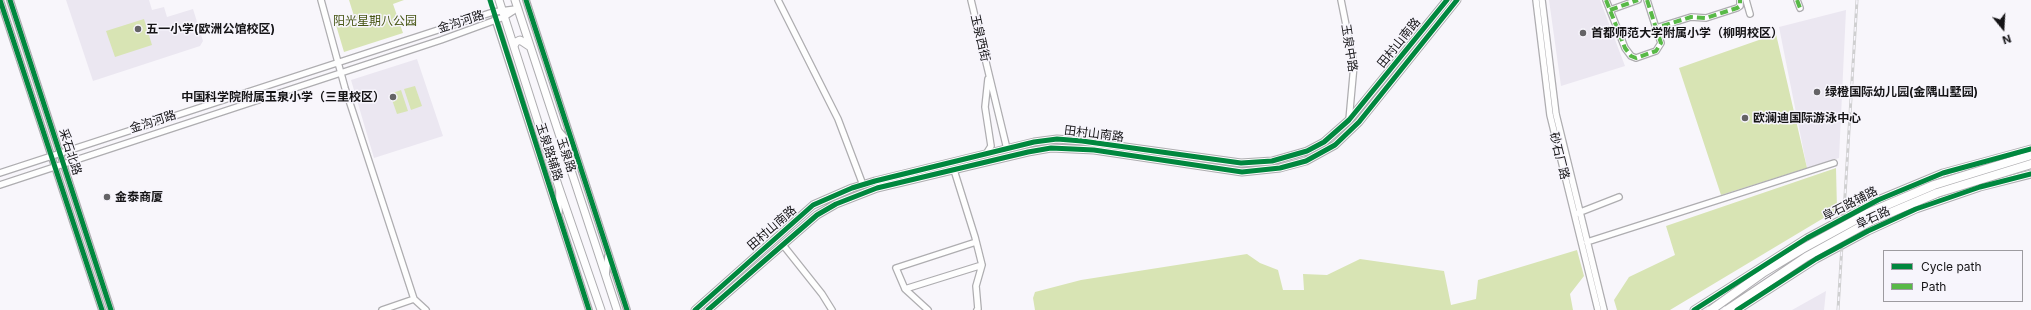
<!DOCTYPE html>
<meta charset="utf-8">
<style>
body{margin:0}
#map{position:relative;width:2031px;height:310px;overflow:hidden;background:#f8f6fb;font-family:Inter,sans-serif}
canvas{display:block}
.legend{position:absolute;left:1883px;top:250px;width:140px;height:52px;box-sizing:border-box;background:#f7f5fc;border:1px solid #9d9ba0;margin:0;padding:5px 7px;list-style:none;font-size:12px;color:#151416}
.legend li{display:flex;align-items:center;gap:8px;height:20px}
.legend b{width:20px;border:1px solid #9d9ba0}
.north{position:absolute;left:1983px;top:8px;width:40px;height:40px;-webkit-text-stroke:3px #f7f5fc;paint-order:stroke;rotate:162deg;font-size:11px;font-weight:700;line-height:16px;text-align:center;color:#151416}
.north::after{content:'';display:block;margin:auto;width:14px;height:18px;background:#151416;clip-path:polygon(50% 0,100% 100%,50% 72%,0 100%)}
</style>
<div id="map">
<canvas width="2031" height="310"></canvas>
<ul class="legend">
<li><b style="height:5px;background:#00873e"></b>Cycle path</li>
<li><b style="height:5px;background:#58b947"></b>Path</li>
</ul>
<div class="north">N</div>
</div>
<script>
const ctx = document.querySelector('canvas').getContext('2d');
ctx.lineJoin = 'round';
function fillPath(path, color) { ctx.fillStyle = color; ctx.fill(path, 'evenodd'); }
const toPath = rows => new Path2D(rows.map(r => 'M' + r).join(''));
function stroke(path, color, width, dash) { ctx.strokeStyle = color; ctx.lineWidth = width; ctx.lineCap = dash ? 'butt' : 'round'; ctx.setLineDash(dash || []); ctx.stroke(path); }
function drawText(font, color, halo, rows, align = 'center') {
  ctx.font = font + ' Inter,"Noto Sans SC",sans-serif'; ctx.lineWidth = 3; ctx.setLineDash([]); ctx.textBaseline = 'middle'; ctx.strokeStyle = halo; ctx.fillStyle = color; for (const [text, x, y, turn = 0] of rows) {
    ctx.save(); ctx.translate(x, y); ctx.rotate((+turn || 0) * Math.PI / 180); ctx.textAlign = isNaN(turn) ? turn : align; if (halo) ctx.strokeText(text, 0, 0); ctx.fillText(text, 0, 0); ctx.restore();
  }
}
const built = toPath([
 [66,0,149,0,152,10,164,7,167,17,193,9,203,41,200,46,93,81],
 [1549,0,1600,0,1625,66,1561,86],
 [1846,10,1839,158,1807,168,1779,27],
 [417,59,443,136,374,158,351,80],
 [1826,291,1824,310,1792,310]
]);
const green = toPath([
 [349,0,404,0,393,4,403,33,344,52,336,25,354,16],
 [144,19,152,45,115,57,106,31],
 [1776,34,1807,168,1721,195,1679,68],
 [415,86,422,106,411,110,404,89],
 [401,90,408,111,397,114,390,94],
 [1836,168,1837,210,1670,310,1617,310,1614,300,1629,277,1675,255,1666,226],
 [1577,250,1584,276,1570,294,1573,310,1035,310,1033,298,1035,292,1081,280,1247,254,1260,263,1278,270,1283,290,1304,290,1303,274,1327,275,1360,259,1444,271,1451,305,1476,299,1478,280]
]);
const minor = toPath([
 [0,0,102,310],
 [10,0,111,310],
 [321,0,345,88,414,299,426,310],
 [526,0,627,310],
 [778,0,838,119,863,185],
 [971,0,1007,149],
 [1341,0,1354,65,1349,120],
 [1536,0,1550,115,1598,310],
 [1542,0,1556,114,1604,310],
 [1606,0,1625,48,1631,56,1636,58,1656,51,1661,43,1656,28],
 [1647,0,1656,28,1691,17,1706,18,1737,8,1740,6,1740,0],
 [1746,0,1750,14],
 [1797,0,1800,8],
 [1610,10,1638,0],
 [495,19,589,310],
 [559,131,572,146],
 [986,154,991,146,985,107,988,79],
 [954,170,975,237,982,265,905,289,896,268,976,242],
 [0,173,493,12,516,9],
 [0,185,441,40,504,17,518,8],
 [559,192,559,212],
 [1578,213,1619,197],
 [1587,242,1834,163],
 [783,245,822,294,832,310],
 [606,275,608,256],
 [905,289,928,310],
 [382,310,414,299],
 [977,310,978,309,976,286,982,265]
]);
const major = toPath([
 [499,0,559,188,601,310],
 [515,0,617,310],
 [514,46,516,42,520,40,529,46],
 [695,310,813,205,852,188,875,181,1034,142,1057,139,1082,141,1241,163,1272,161,1307,151,1324,142,1349,120,1447,0],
 [708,310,817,215,836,204,877,188,1028,152,1051,148,1094,150,1242,172,1280,168,1306,161,1335,145,1359,122,1457,0],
 [1694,310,1807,238,1878,200,1943,173,2031,149],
 [1737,310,1816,259,1868,231,1916,209,1980,187,2031,174]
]);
const rail = toPath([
 [1838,310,1857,0]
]);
const highwayBridge = toPath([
 [1711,310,1764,272,1802,249,1868,213,1934,185,2031,155],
 [1727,310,1806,257,1871,221,1937,193,2031,164]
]);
const quiet = toPath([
 [1606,0,1625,48,1631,56,1636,58,1656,51,1661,43,1656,28],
 [1647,0,1656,28,1691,17,1706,18,1737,8,1740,6,1740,0],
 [1797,0,1800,8],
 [1610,10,1638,0]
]);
const cycleway = toPath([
 [0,0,102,310],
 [10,0,111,310],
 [490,0,589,310],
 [526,0,627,310],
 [695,310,813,205,852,188,875,181,1034,142,1057,139,1082,141,1241,163,1272,161,1307,151,1324,142,1349,120,1447,0],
 [708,310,817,215,836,204,877,188,1028,152,1051,148,1094,150,1242,172,1280,168,1306,161,1335,145,1359,122,1457,0],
 [1694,310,1807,238,1878,200,1943,173,2031,149],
 [1737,310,1816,259,1868,231,1916,209,1980,187,2031,174]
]);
const markers = [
 [138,29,4,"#646366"],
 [1583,33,4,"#646366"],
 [1817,92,4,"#646366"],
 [393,97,4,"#646366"],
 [1745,118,4,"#646366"],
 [107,197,4,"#646366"]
];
const parkNames = [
 ["阳光星期八公园",375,21]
];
const streetNames = [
 ["金沟河路",461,22,-18],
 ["玉泉西街",980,38,77],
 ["田村山南路",1399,43,-51],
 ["玉泉中路",1349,48,81],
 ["金沟河路",153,122,-18],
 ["田村山南路",1094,134,7],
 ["采石北路",70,152,72],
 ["玉泉路辅路",549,152,72],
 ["玉泉路",566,155,72],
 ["砂石厂路",1559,156,76],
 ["阜石路辅路",1850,204,-27],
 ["阜石路",1873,218,-25],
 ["田村山南路",772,228,-41]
];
const poiNames = [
 ["五一小学(欧洲公馆校区)",146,29],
 ["首都师范大学附属小学（柳明校区）",1591,33],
 ["绿橙国际幼儿园(金隅山墅园)",1825,92],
 ["中国科学院附属玉泉小学（三里校区）",385,97,"right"],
 ["欧澜迪国际游泳中心",1753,118],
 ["金泰商厦",115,197]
];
fillPath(built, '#ebe7f1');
fillPath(green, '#d8e4b4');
stroke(minor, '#aeadb0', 8);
stroke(major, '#aeadb0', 9);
stroke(minor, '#fefefe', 5.5);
stroke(major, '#fefefe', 7);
stroke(rail, '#cfcfd0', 3);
stroke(rail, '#f7f5fc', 1.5, [4.5]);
stroke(highwayBridge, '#aeadb0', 10, []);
stroke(highwayBridge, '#fefefe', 8);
stroke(quiet, '#58b947', 4, [8, 4]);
stroke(cycleway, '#00873e', 5);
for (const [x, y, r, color] of markers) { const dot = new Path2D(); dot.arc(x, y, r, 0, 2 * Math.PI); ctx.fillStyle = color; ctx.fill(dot); stroke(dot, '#f7f5fc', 1.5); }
drawText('12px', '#475614', '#f7f5fc', parkNames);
drawText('12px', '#151416', '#f7f5fc', streetNames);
drawText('bold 12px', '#151416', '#f7f5fc', poiNames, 'left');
</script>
